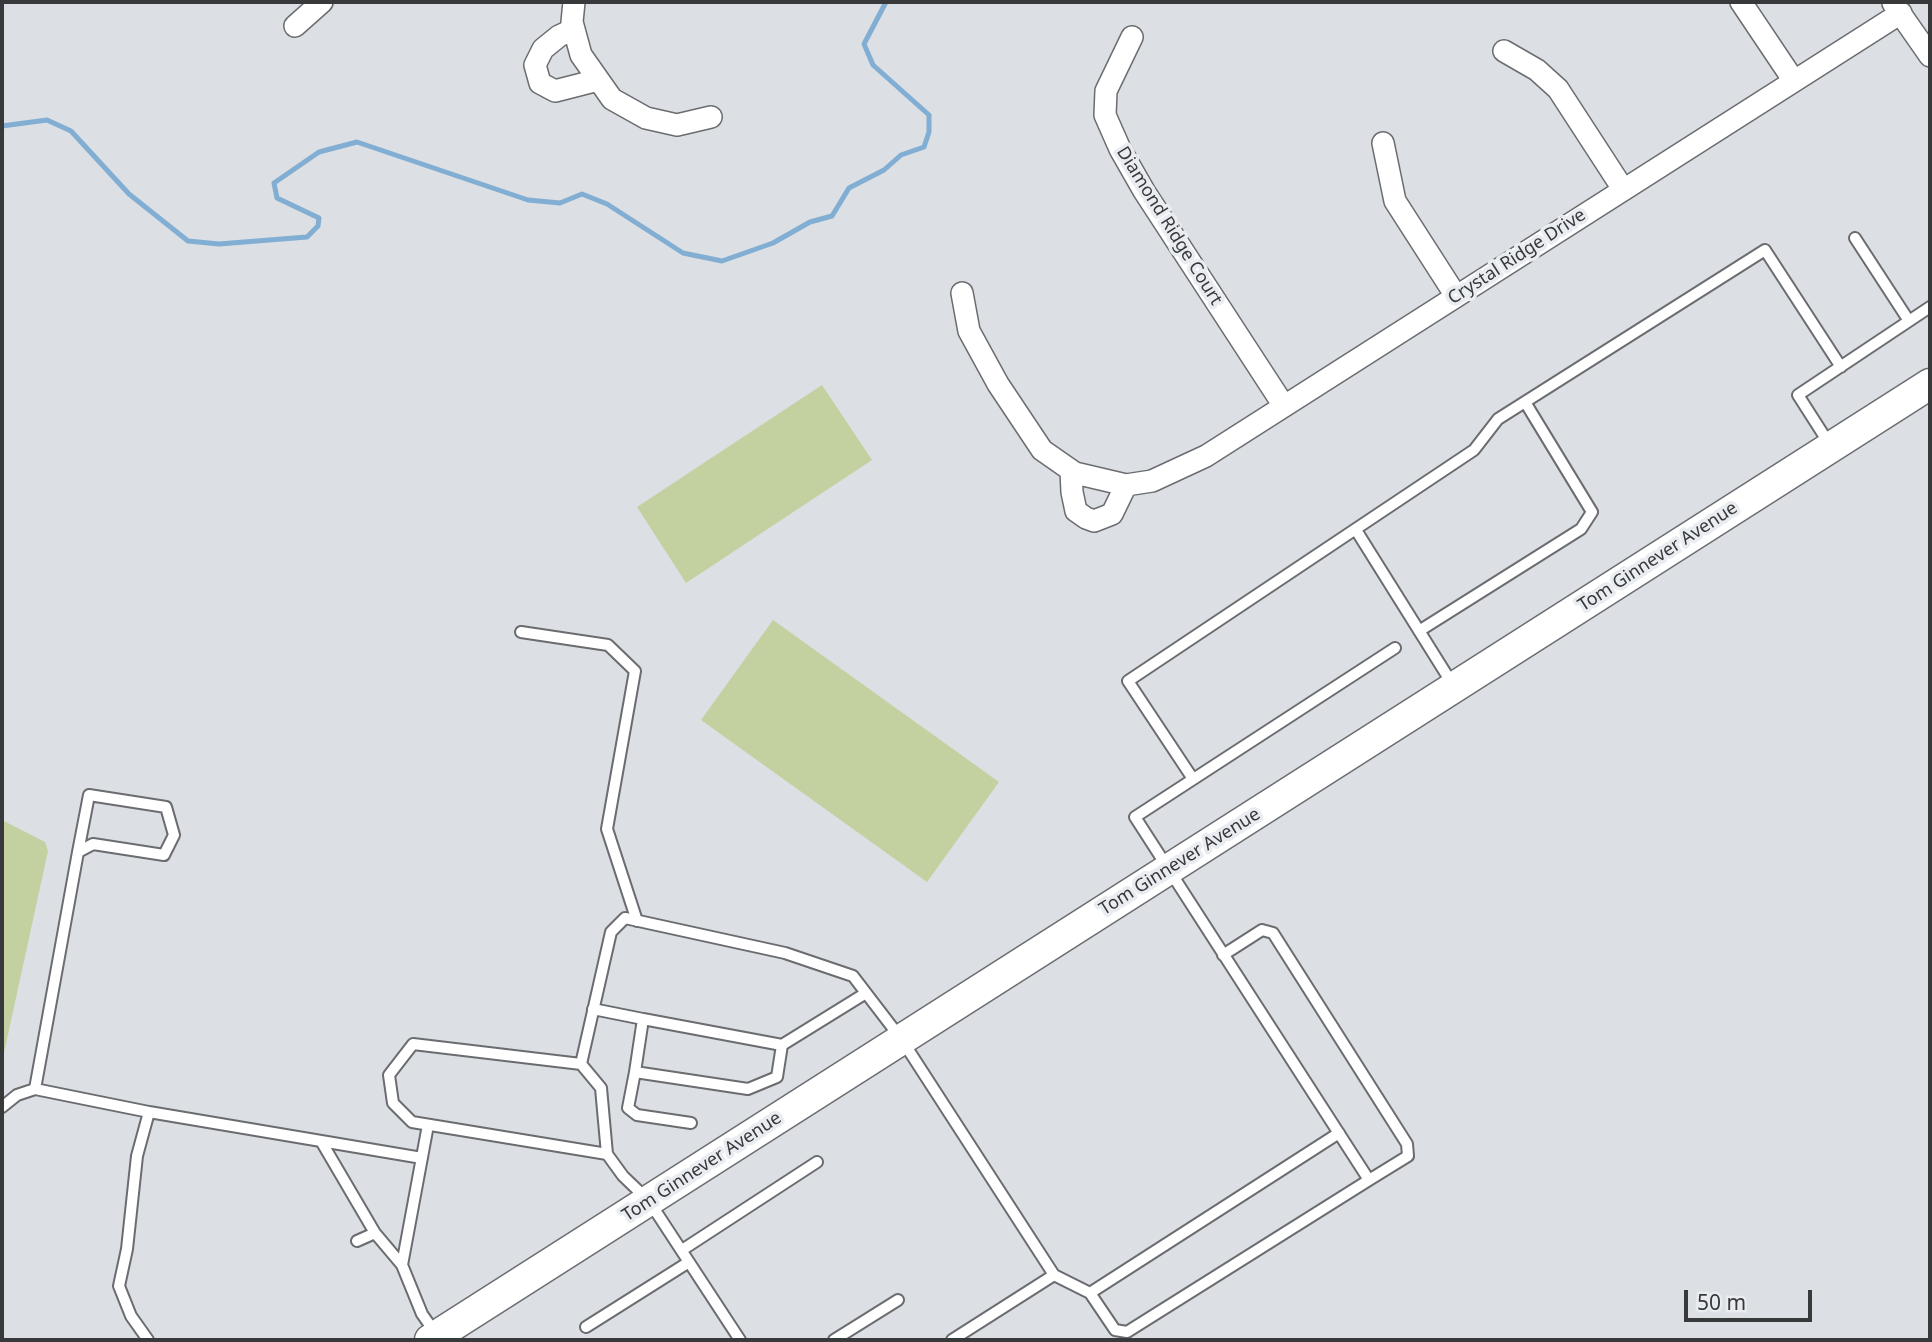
<!DOCTYPE html>
<style>
body{margin:0}
#map{position:relative;width:1932px;height:1342px;overflow:hidden;background:#dcdfe3;font-family:"Noto Sans",sans-serif}
canvas{display:block}
.frame{position:absolute;inset:0;border:4px solid #38393b;pointer-events:none}
.scale{position:absolute;left:1684px;top:1290px;width:128px;height:32px;box-sizing:border-box;border:4px solid #38393b;border-top:0;padding-left:9px;font-size:21px;line-height:24px;white-space:nowrap;color:#38393b;-webkit-text-stroke:5px #e9ecf0;paint-order:stroke}
</style>
<div id="map">
<canvas width="1932" height="1342"></canvas>
<div class="frame"></div>
<div class="scale">50 m</div>
</div>
<script>
const ctx = document.querySelector('canvas').getContext('2d');
ctx.lineJoin = 'round';
function fillPath(path, color) { ctx.fillStyle = color; ctx.fill(path, 'evenodd'); }
const toPath = rows => new Path2D(rows.map(r => 'M' + r).join(''));
function stroke(path, color, width, dash) { ctx.strokeStyle = color; ctx.lineWidth = width; ctx.lineCap = dash ? 'butt' : 'round'; ctx.setLineDash(dash || []); ctx.stroke(path); }
function drawText(font, color, halo, rows, align = 'center') {
  ctx.font = font + ' "Noto Sans",sans-serif'; ctx.lineWidth = 7; ctx.setLineDash([]); ctx.textBaseline = 'middle'; ctx.strokeStyle = halo; ctx.fillStyle = color; for (const [text, x, y, turn = 0] of rows) {
    ctx.save(); ctx.translate(x, y); ctx.rotate((+turn || 0) * Math.PI / 180); ctx.textAlign = isNaN(turn) ? turn : align; if (halo) ctx.strokeText(text, 0, 0); ctx.fillText(text, 0, 0); ctx.restore();
  }
}
const green = toPath([
 [822,385,872,460,686,583,637,507],
 [773,620,999,782,927,882,701,720],
 [2,820,45,842,48,851,2,1062]
]);
const stream = toPath([
 [2,126,47,120,71,131,129,194,188,241,219,244,307,237,318,226,319,218,277,198,274,183,319,152,357,142,528,200,560,203,582,194,607,204,683,253,722,261,773,243,810,222,832,216,849,188,884,170,901,155,924,147,929,132,929,115,873,65,864,44,886,2]
]);
const service = toPath([
 [1855,238,1909,321],
 [1830,445,1798,395,1930,307],
 [1356,530,1453,685],
 [1419,631,1581,529,1592,512,1525,402],
 [521,632,608,645,635,671,607,829,637,921],
 [1193,779,1128,681,1474,450,1498,419,1765,250,1841,367],
 [78,852,93,844,164,855,174,835,166,807,89,795,78,852,35,1089,149,1112],
 [1223,955,1262,930,1273,933,1407,1144,1408,1156,1369,1180],
 [593,1009,643,1019,635,1072],
 [643,1019,782,1045],
 [581,1064,611,932,625,918,785,953,853,976,902,1040,1054,1275],
 [2,1107,17,1095,35,1089],
 [691,1123,637,1115,628,1108,635,1072,748,1089,777,1077,782,1045,866,993],
 [321,1141,375,1233,402,1265,428,1125],
 [607,1154,412,1122,393,1103,389,1075,413,1044,581,1064,601,1088,607,1154,623,1176,649,1201,740,1340],
 [357,1241,375,1233],
 [682,1250,817,1162],
 [402,1265,422,1314,436,1334],
 [1090,1293,1339,1133],
 [586,1327,689,1262],
 [148,1340,131,1316,119,1286,127,1249,137,1156,149,1112,422,1158],
 [834,1340,898,1300],
 [952,1340,1054,1275,1090,1293,1115,1330,1127,1332,1369,1180,1135,817,1395,648]
]);
const minor = toPath([
 [574,2,572,22,581,55,612,99,646,118,677,125,711,117],
 [1741,2,1794,81],
 [1893,3,1930,56],
 [295,26,322,2],
 [574,29,559,36,543,49,535,65,540,83,555,91,598,80],
 [1132,37,1106,91,1105,115,1120,149,1144,191,1284,406],
 [1504,51,1537,70,1558,89,1623,189],
 [1383,143,1395,201,1456,296],
 [962,293,969,331,998,384,1042,450,1075,473,1126,485,1152,481,1206,456,1901,13],
 [1071,471,1072,492,1076,511,1086,518,1094,521,1112,514,1126,485]
]);
const secondary = toPath([
 [430,1340,1930,384]
]);
const streetNames = [
 ["Diamond Ridge Court",1169,226,58],
 ["Crystal Ridge Drive",1517,257,-33],
 ["Tom Ginnever Avenue",1658,557,-33],
 ["Tom Ginnever Avenue",1180,862,-32],
 ["Tom Ginnever Avenue",702,1167,-33]
];
fillPath(green, '#c3d1a1');
stroke(stream, '#81aed2', 5);
stroke(service, '#6a6c70', 14);
stroke(minor, '#6a6c70', 24);
stroke(secondary, '#6a6c70', 33);
stroke(service, '#fff', 10);
stroke(minor, '#fff', 21);
stroke(secondary, '#fff', 30);
drawText('18px', '#38393b', '#e9ecf0', streetNames);
</script>
